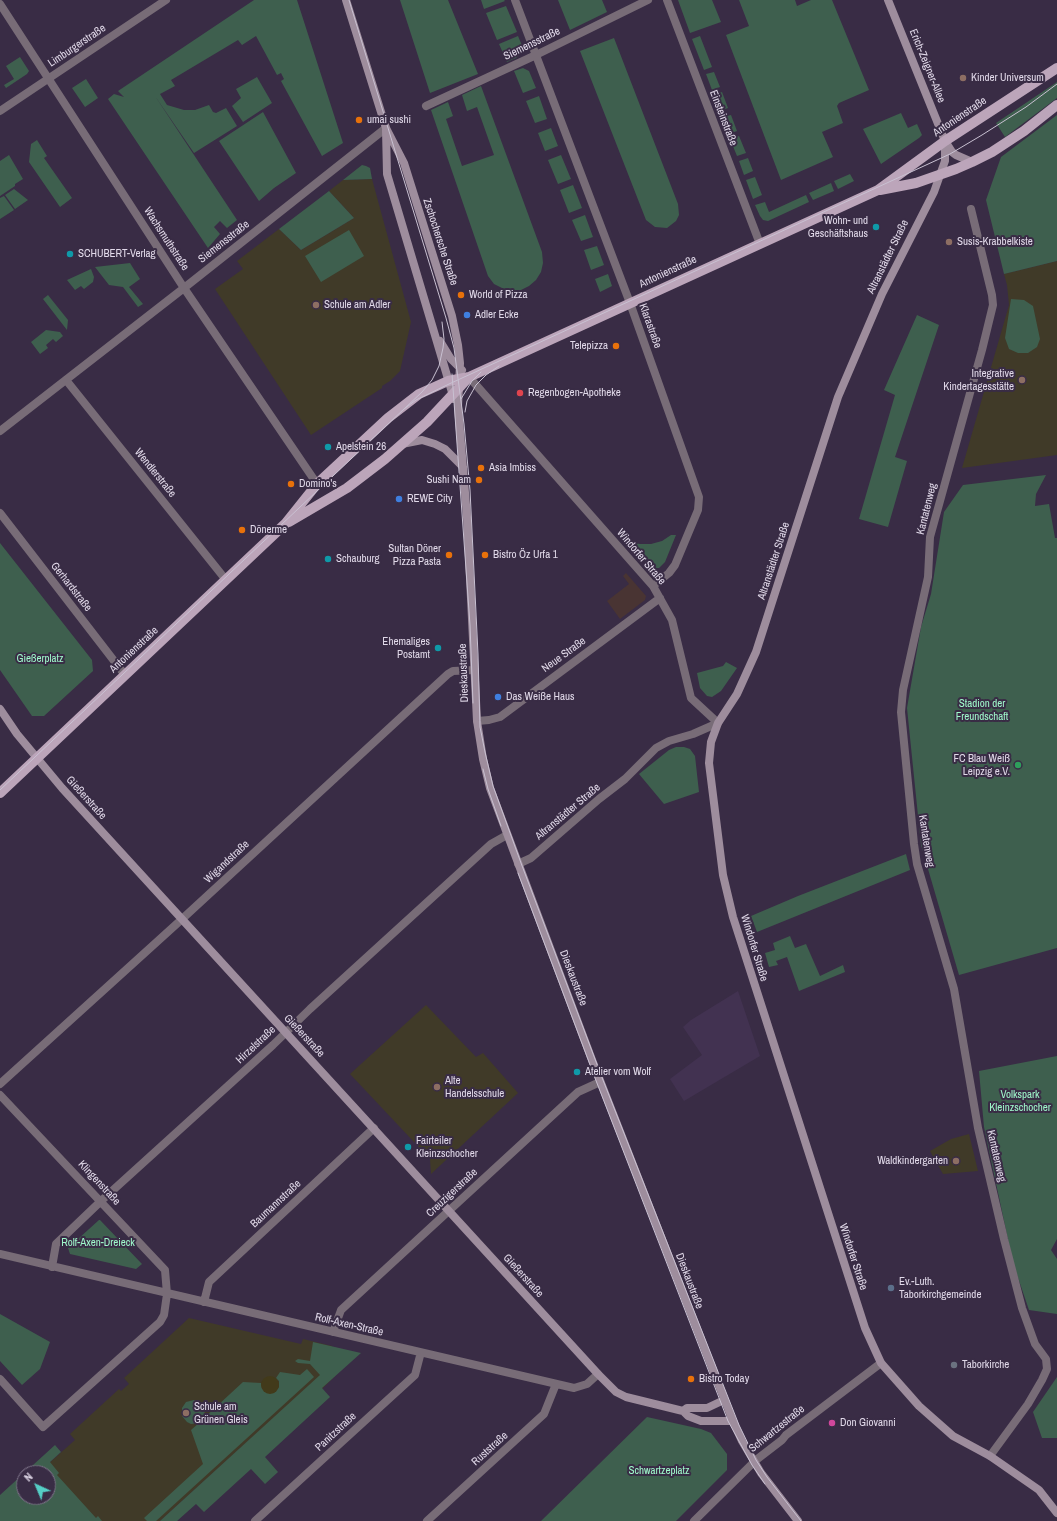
<!DOCTYPE html>
<meta charset="utf-8">
<style>
body{margin:0}
#map{position:relative;width:1057px;height:1521px;overflow:hidden;background:#392c45;font-family:"Archivo Narrow",sans-serif}
canvas{display:block}
.north{position:absolute;left:16px;top:1465px;width:40px;height:40px;box-sizing:border-box;background:#392c45;border:1px solid #7c7187;border-radius:50%;rotate:316deg;font-size:11px;font-weight:700;line-height:16px;text-align:center;color:#e1d9e9}
.north::after{content:'';display:block;margin:auto;width:14px;height:18px;background:#55cec6;clip-path:polygon(50% 0,100% 100%,50% 72%,0 100%)}
</style>
<div id="map">
<canvas width="1057" height="1521"></canvas>
<div class="north">N</div>
</div>
<script>
const ctx = document.querySelector('canvas').getContext('2d');
ctx.lineJoin = 'round';
function fillPath(path, color) { ctx.fillStyle = color; ctx.fill(path, 'evenodd'); }
const toPath = rows => new Path2D(rows.map(r => 'M' + r).join(''));
function stroke(path, color, width, dash) { ctx.strokeStyle = color; ctx.lineWidth = width; ctx.lineCap = dash ? 'butt' : 'round'; ctx.setLineDash(dash || []); ctx.stroke(path); }
function drawText(font, color, halo, rows, align = 'center') {
  ctx.font = font + ' "Archivo Narrow",sans-serif'; ctx.lineWidth = 4; ctx.setLineDash([]); ctx.textBaseline = 'middle'; ctx.strokeStyle = halo; ctx.fillStyle = color; for (const [text, x, y, turn = 0] of rows) {
    ctx.save(); ctx.translate(x, y); ctx.rotate((+turn || 0) * Math.PI / 180); ctx.textAlign = isNaN(turn) ? turn : align; if (halo) ctx.strokeText(text, 0, 0); ctx.fillText(text, 0, 0); ctx.restore();
  }
}
const built = toPath([
 [738,991,760,1056,684,1101,670,1079,702,1055,683,1027,691,1020]
]);
const industrial = toPath([
 [626,573,646,596,645,600,620,619,607,601,629,584,623,576]
]);
const education = toPath([
 [372,179,411,322,400,371,390,381,382,386,382,388,311,435,215,289,243,269,237,261,279,229,301,250,354,218,329,191,343,180],
 [1057,261,1057,455,962,468,1009,305,1007,285,1004,274],
 [426,1005,476,1057,483,1053,518,1093,431,1174,430,1159,350,1074],
 [969,1134,978,1171,943,1174,930,1151,951,1139],
 [189,1318,301,1344,303,1339,332,1346,336,1375,320,1391,312,1383,160,1521,22,1521,5,1502,24,1485,24,1497,48,1497,48,1473,38,1473,75,1440,70,1434,119,1389,121,1391,129,1384,124,1378]
]);
const green = toPath([
 [254,0,297,0,343,143,322,156,281,81,284,79,281,73,277,75,256,36,242,45,238,40,171,80,175,86,160,94,167,105,184,110,195,110,209,105,213,112,216,113,226,108,237,126,194,153,155,96,237,220,227,228,220,221,214,227,220,234,208,248,108,99,114,94,124,97,118,91],
 [400,0,448,0,478,74,430,93],
 [481,0,504,0,505,1,484,9],
 [558,0,602,0,607,12,570,30],
 [678,0,712,0,721,22,690,33],
 [739,0,795,0,797,6,811,0,832,0,869,90,839,103,837,106,843,123,822,132,833,157,781,180,726,35,749,26],
 [506,6,517,32,497,40,486,13],
 [518,36,523,48,522,52,516,58,507,62,499,44],
 [700,36,712,67,704,70,692,39],
 [614,38,678,204,679,215,676,221,667,228,655,227,646,220,580,51],
 [20,57,29,71,27,74,6,88,4,85,14,79,6,66],
 [523,68,529,71,536,88,523,93,514,71],
 [714,72,720,87,712,90,706,74],
 [257,77,272,103,243,122,232,106,241,98,236,89],
 [86,79,98,98,85,107,72,88],
 [1057,82,1057,98,1005,137,996,123],
 [481,86,542,252,543,263,541,272,536,280,529,286,521,290,511,291,502,288,494,284,488,276,431,110,448,102,453,116,446,119,462,166,494,155,477,107,467,111,462,95],
 [722,92,728,108,720,111,714,95],
 [539,96,547,119,535,123,526,101],
 [263,112,296,173,274,188,259,201,219,141],
 [901,113,908,128,917,124,922,135,919,138,881,164,863,129],
 [731,115,737,131,728,134,722,117],
 [1057,115,1057,261,1004,274,986,200,1001,157],
 [551,128,558,146,545,151,538,133],
 [739,136,746,153,737,156,730,139],
 [37,140,47,156,44,158,72,198,60,207,29,162,31,144],
 [9,155,23,179,15,184,15,186,0,196,0,161],
 [561,155,571,179,558,184,548,160],
 [748,158,753,171,744,175,739,161],
 [362,165,366,166,370,168,372,179,343,180],
 [850,174,854,181,838,189,834,181],
 [755,177,762,195,753,199,746,180],
 [831,183,834,191,813,200,809,193],
 [573,185,582,208,569,213,560,190],
 [14,189,28,200,15,209,5,195],
 [329,191,354,218,301,250,279,229],
 [806,195,809,202,768,221,763,220,760,216,755,205,765,202,769,212],
 [4,196,14,210,0,219,0,198],
 [585,215,593,237,581,241,572,220],
 [349,230,364,256,321,282,305,256],
 [597,246,604,265,591,270,584,250],
 [130,263,140,279,129,287,143,304,138,307,123,287,109,285,95,267],
 [91,269,94,277,93,282,84,289,81,286,75,290,67,280],
 [608,274,612,286,600,292,595,279],
 [48,295,68,320,67,330,43,299],
 [1011,299,1024,300,1033,306,1040,339,1037,347,1028,353,1018,353,1009,349,1005,338],
 [917,315,939,325,895,457,907,461,888,527,859,519,895,395,884,390],
 [46,330,60,332,63,336,56,342,53,339,46,345,48,348,40,354,31,342],
 [1046,475,1036,494,1035,506,1049,504,1055,538,1057,538,1057,948,959,975,921,845,907,708,921,627,931,594,944,512,963,485],
 [671,535,676,535,665,562,659,568,654,568,649,566,628,542,640,544,651,544,662,541],
 [0,543,92,660,93,671,44,716,32,716,0,670],
 [726,662,737,668,721,691,712,697,707,696,700,688,697,673,723,666],
 [676,747,684,747,690,749,695,756,699,792,664,804,639,774,669,750],
 [906,854,910,870,757,932,751,916,798,896],
 [790,936,795,948,806,944,820,976,843,965,845,972,799,991,787,957,776,961,778,965,769,967,765,953,775,950,773,943],
 [1057,1056,1057,1239,1051,1250,1057,1259,1057,1314,1029,1310,1013,1263,984,1127,979,1071],
 [99,1220,100,1220,142,1264,136,1269,70,1254,68,1248],
 [0,1314,50,1342,40,1369,22,1385,0,1361],
 [313,1342,361,1353,322,1388,330,1397,265,1457,278,1472,265,1484,251,1469,204,1512,196,1504,177,1521,160,1521,320,1375,310,1364,298,1363,295,1361,298,1359,310,1361],
 [307,1369,314,1377,156,1521,147,1521,144,1518,203,1464,191,1430,199,1423,191,1424,187,1422,182,1416,182,1408,186,1402,194,1400,201,1403,205,1409,204,1418,243,1382,261,1383,262,1388,274,1393,279,1387,279,1381,276,1378,280,1372,300,1375],
 [1057,1377,1057,1438,1042,1438,1033,1412],
 [647,1417,701,1429,711,1433,727,1454,727,1470,676,1521,541,1521],
 [55,1445,61,1452,50,1462,59,1473,57,1475,96,1518,98,1516,102,1521,0,1521,0,1495],
 [24,1473,48,1473,48,1497,24,1497]
]);
const sand = toPath([
 '261 1385a9 9 0 1 1 18 0a9 9 0 1 1-18 0Z'
]);
const street = toPath([
 [515,0,630,303,699,497,698,510,675,565,669,573,653,586],
 [667,0,760,244],
 [0,4,184,288,317,484],
 [426,106,536,55,648,0],
 [0,111,166,0],
 [971,209,992,295,993,305,982,350,930,537,928,577,903,690,901,712,914,844,917,864,954,989,978,1128,1004,1239,1022,1308,1035,1344,1046,1359,1047,1369,1042,1380,1028,1404,990,1456],
 [469,377,653,586,672,620,691,698,718,723,693,734,669,741,656,748,625,779,599,799,531,858,518,864],
 [66,380,226,580],
 [0,431,184,288,386,128],
 [0,513,125,675],
 [477,721,489,720,500,717,660,598],
 [0,1084,181,920,448,674,453,671,475,670],
 [0,1095,165,1270,167,1294,164,1315,160,1322,43,1427,0,1379],
 [0,1254,574,1388,587,1384,598,1374],
 [52,1267,56,1244,101,1201,273,1045,310,1009,491,844,507,835],
 [204,1302,209,1282,374,1128],
 [333,1332,341,1310,578,1092,600,1082],
 [255,1521,415,1375,421,1352],
 [427,1521,544,1414,556,1384],
 [694,1521,756,1460,782,1440,786,1435,881,1363]
]);
const secondary = toPath([
 [346,0,386,128,404,163,452,316,458,345,460,363,458,407,467,517,477,721,483,759,490,788,592,1060,733,1421,742,1441,761,1473,798,1521],
 [888,0,945,141,952,152,956,155,972,162],
 [386,130,387,174,454,399],
 [945,141,945,161,934,192,882,294,838,397,756,652,737,694,718,723,711,742,709,763,723,875,733,917,865,1328,881,1363,919,1406,953,1436,990,1456,1039,1490,1057,1513],
 [440,341,451,359,462,370],
 [402,444,422,440,435,444,445,449,463,467],
 [0,709,17,734,62,788,598,1374,616,1392,626,1397,683,1411,688,1416,701,1421,733,1421],
 [683,1411,687,1408,707,1408,724,1400]
]);
const primary = toPath([
 [880,190,916,183,956,169,972,162,992,152,1024,131,1057,105],
 [289,522,347,488,385,459,427,422,469,377],
 [0,793,285,524,317,484,388,418,419,394,448,381,469,377,878,190,945,141,1057,68]
]);
const tram = toPath([
 [349,0,446,318,454,348,464,424,470,490,478,654,480,727,485,752,493,786,521,863,601,1075,739,1425,756,1460,767,1477,801,1521],
 [452,374,470,625,473,703],
 [461,399,472,381,481,372],
 [404,409,416,400,449,384,950,154,982,135,1026,107,1057,84],
 [465,412,467,401,476,385,486,375,499,366],
 [483,769,488,789,501,826],
 [0,790,422,392,432,380,439,366,443,348,444,339,442,322],
 [518,873,595,1078,728,1421,752,1465,765,1484]
]);
const markers = [
 [963,78,4,"#8d6e63"],
 [359,120,4,"#e8710a"],
 [876,227,4,"#0f9aa8"],
 [949,242,4,"#8d6e63"],
 [70,254,4,"#0f9aa8"],
 [461,295,4,"#e8710a"],
 [316,305,4,"#8d6e63"],
 [467,315,4,"#3f7fe0"],
 [616,346,4,"#e8710a"],
 [1022,380,4,"#8d6e63"],
 [520,393,4,"#e0444e"],
 [328,447,4,"#0f9aa8"],
 [481,468,4,"#e8710a"],
 [479,480,4,"#e8710a"],
 [291,484,4,"#e8710a"],
 [399,499,4,"#3f7fe0"],
 [242,530,4,"#e8710a"],
 [449,555,4,"#e8710a"],
 [485,555,4,"#e8710a"],
 [328,559,4,"#0f9aa8"],
 [438,648,4,"#0f9aa8"],
 [498,697,4,"#3f7fe0"],
 [1018,765,4,"#2e9e5b"],
 [577,1072,4,"#0f9aa8"],
 [437,1087,4,"#8d6e63"],
 [408,1147,4,"#0f9aa8"],
 [956,1161,4,"#8d6e63"],
 [891,1288,4,"#5c6f8a"],
 [954,1365,4,"#6b7280"],
 [691,1379,4,"#e8710a"],
 [186,1413,4,"#8d6e63"],
 [832,1423,4,"#d1479c"]
];
const streetNames = [
 ["Siemensstraße",532,44,-26],
 ["Limburgerstraße",77,46,-34],
 ["Erich-Zeigner-Allee",927,66,68],
 ["Antonienstraße",960,117,-34],
 ["Einsteinstraße",723,118,69],
 ["Wachsmuthstraße",166,239,57],
 ["Siemensstraße",224,242,-38],
 ["Zschochersche Straße",440,242,72],
 ["Altranstädter Straße",888,257,-64],
 ["Antonienstraße",668,272,-25],
 ["Klarastraße",650,326,70],
 ["Wendlerstraße",155,473,51],
 ["Kantatenweg",927,509,-76],
 ["Windorfer Straße",641,557,50],
 ["Altranstädter Straße",774,561,-72],
 ["Gerhardstraße",71,587,52],
 ["Antonienstraße",134,650,-43],
 ["Neue Straße",564,655,-36],
 ["Dieskaustraße",464,673,-92],
 ["Gießerstraße",86,798,48],
 ["Altranstädter Straße",568,812,-40],
 ["Kantatenweg",926,841,81],
 ["Wigandstraße",227,862,-43],
 ["Windorfer Straße",754,948,73],
 ["Dieskaustraße",573,978,69],
 ["Gießerstraße",304,1036,47],
 ["Hirzelstraße",256,1045,-43],
 ["Kantatenweg",996,1156,77],
 ["Klingenstraße",99,1183,47],
 ["Creuzigerstraße",452,1193,-43],
 ["Baumannstraße",276,1204,-43],
 ["Windorfer Straße",853,1257,72],
 ["Gießerstraße",523,1276,48],
 ["Dieskaustraße",689,1281,69],
 ["Rolf-Axen-Straße",349,1325,13],
 ["Schwartzestraße",777,1429,-39],
 ["Panitzstraße",336,1432,-43],
 ["Ruststraße",490,1449,-42]
];
const poiNames = [
 ["Kinder Universum",971,78],
 ["umai sushi",367,120],
 ["Wohn- und",868,221,"right"],
 ["Geschäftshaus",868,234,"right"],
 ["Susis-Krabbelkiste",957,242],
 ["SCHUBERT-Verlag",78,254],
 ["World of Pizza",469,295],
 ["Schule am Adler",324,305],
 ["Adler Ecke",475,315],
 ["Telepizza",608,346,"right"],
 ["Integrative",1014,374,"right"],
 ["Kindertagesstätte",1014,387,"right"],
 ["Regenbogen-Apotheke",528,393],
 ["Apelstein 26",336,447],
 ["Asia Imbiss",489,468],
 ["Sushi Nam",471,480,"right"],
 ["Domino's",299,484],
 ["REWE City",407,499],
 ["Dönerme",250,530],
 ["Sultan Döner",441,549,"right"],
 ["Pizza Pasta",441,562,"right"],
 ["Bistro Öz Urfa 1",493,555],
 ["Schauburg",336,559],
 ["Ehemaliges",430,642,"right"],
 ["Postamt",430,655,"right"],
 ["Das Weiße Haus",506,697],
 ["FC Blau Weiß",1010,759,"right"],
 ["Leipzig e.V.",1010,772,"right"],
 ["Atelier vom Wolf",585,1072],
 ["Alte",445,1081],
 ["Handelsschule",445,1094],
 ["Fairteiler",416,1141],
 ["Kleinzschocher",416,1154],
 ["Waldkindergarten",948,1161,"right"],
 ["Ev.-Luth.",899,1282],
 ["Taborkirchgemeinde",899,1295],
 ["Taborkirche",962,1365],
 ["Bistro Today",699,1379],
 ["Schule am",194,1407],
 ["Grünen Gleis",194,1420],
 ["Don Giovanni",840,1423]
];
const parkNames = [
 ["Gießerplatz",40,659],
 ["Stadion der",982,704],
 ["Freundschaft",982,717],
 ["Volkspark",1020,1095],
 ["Kleinzschocher",1020,1108],
 ["Rolf-Axen-Dreieck",98,1243],
 ["Schwartzeplatz",659,1471]
];
fillPath(built, '#423251');
fillPath(industrial, '#493433');
fillPath(education, '#403a28');
fillPath(green, '#3e5f4e');
fillPath(sand, '#423a1a');
stroke(street, '#786c77', 8);
stroke(secondary, '#9e8d9d', 8);
stroke(primary, '#bca5ba', 10);
stroke(tram, '#c9c1d2', 1);
for (const [x, y, r, color] of markers) { const dot = new Path2D(); dot.arc(x, y, r, 0, 2 * Math.PI); ctx.fillStyle = color; ctx.fill(dot); stroke(dot, '#392c45', 1.5); }
drawText('11px', '#e1d9e9', '#392c45', streetNames);
drawText('11px', '#e1d9e9', '#392c45', poiNames, 'left');
drawText('11px', '#9ff9cb', '#392c45', parkNames);
</script>
